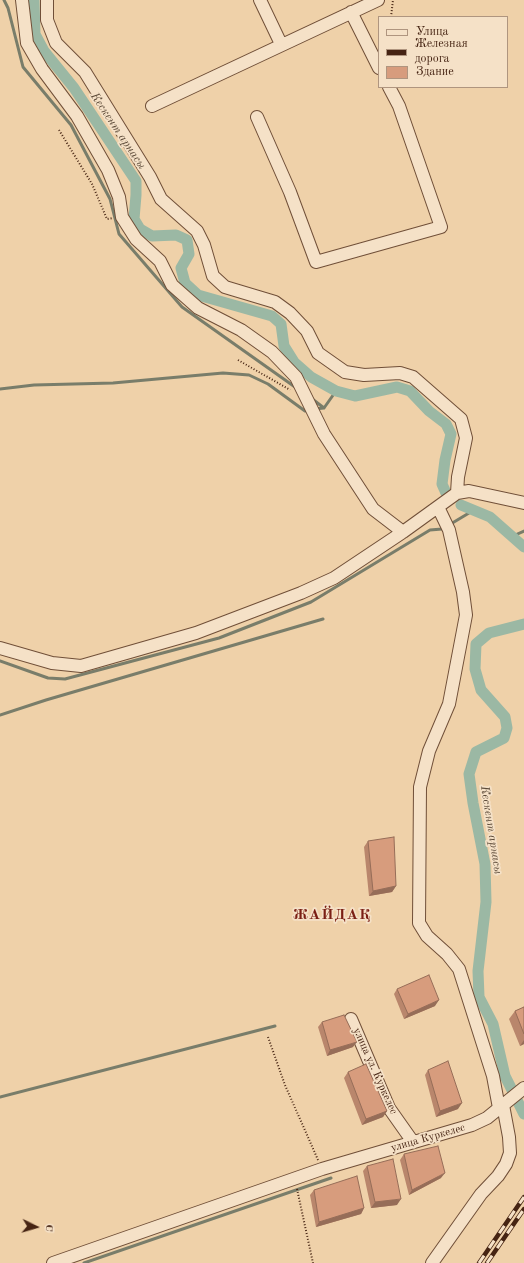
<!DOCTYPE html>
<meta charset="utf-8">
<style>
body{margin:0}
#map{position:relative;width:524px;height:1263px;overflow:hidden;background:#efd1a9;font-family:"Old Standard TT",serif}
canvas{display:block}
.legend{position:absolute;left:378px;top:16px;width:130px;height:72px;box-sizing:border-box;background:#f5e1c7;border:1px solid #af957f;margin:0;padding:5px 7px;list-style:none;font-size:12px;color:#462413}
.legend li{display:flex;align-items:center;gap:8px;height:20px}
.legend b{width:20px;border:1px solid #af957f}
.north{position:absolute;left:16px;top:1207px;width:40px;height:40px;-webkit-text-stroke:3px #f5e1c7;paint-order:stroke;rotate:95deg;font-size:11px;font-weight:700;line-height:16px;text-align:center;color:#462413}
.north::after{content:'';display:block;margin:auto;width:14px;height:18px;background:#462413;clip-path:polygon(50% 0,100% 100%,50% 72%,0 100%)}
</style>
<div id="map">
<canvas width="524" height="1263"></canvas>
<ul class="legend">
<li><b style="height:5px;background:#f5e1c7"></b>Улица</li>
<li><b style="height:5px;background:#462413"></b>Железная дорога</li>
<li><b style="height:11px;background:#d79c7d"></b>Здание</li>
</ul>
<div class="north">С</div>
</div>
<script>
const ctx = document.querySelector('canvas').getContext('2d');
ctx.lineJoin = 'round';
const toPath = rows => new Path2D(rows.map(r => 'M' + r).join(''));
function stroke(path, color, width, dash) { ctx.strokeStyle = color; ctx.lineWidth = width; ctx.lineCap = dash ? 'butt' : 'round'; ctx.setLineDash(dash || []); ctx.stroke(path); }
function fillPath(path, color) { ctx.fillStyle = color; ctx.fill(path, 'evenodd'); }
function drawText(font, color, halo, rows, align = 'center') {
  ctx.font = font + ' "Old Standard TT",serif'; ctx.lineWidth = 3.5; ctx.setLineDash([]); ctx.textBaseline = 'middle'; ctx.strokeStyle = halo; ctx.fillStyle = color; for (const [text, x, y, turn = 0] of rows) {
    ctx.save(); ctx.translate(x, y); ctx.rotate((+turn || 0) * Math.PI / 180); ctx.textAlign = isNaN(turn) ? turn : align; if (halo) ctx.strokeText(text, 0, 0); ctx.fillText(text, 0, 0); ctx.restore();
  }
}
const stream = toPath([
 [4,0,8,8,23,67,71,125,110,199,119,234,182,307,295,387],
 [0,389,34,385,113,383,223,373,249,375,268,384,305,411,309,410],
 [311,398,324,408],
 [314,409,324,408,336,391],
 [449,525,474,510],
 [513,536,524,531],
 [0,661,48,678,65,679,219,638,311,602,430,530,442,529,444,527],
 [0,715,46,700,323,619],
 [0,1097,275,1026],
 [84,1263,331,1178]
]);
const canal = toPath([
 [34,0,35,34,44,51,74,88,136,181,136,195,134,219,140,229,152,236,176,235,187,240,189,254,181,268,185,283,198,295,272,316,281,324,284,346,294,362,311,377,336,391,355,396,397,387,410,391,429,411,446,424,451,434,445,460,442,484,446,493],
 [461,505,490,517,524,547],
 [524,624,489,633,476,644,475,669,481,690,505,717,507,728,504,738,476,752,469,774,473,803,485,864,486,902,478,971,479,997,493,1024,505,1076,524,1114]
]);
const path = toPath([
 [391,17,393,0],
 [59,130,92,184,107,219,113,218],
 [238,360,290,390],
 [268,1037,285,1085,318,1160],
 [297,1189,313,1263]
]);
const minor = toPath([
 [22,0,27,43,42,69,77,116,108,170,119,197,122,217,136,239,160,261,172,285,198,308,241,330,272,352,296,377,324,434,373,509,403,532],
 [47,0,47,20,56,43,85,72,150,177,161,199,197,231,204,245,213,276,225,287,275,302,290,313,307,331,318,353,345,372,364,375,400,373,413,377,461,419,466,438,458,477,457,493],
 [260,0,281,44],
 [351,12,379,68],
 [152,106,378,0],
 [257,117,290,192,316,262,441,227,399,106,389,87],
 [438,507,449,530,463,592,466,615,449,704,429,751,420,787,419,923,427,936,447,954,459,969,493,1076,499,1108],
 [0,648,52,663,81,666,196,633,301,593,334,578,403,532,457,493,469,491,524,503],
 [351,1019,389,1108,413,1142],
 [53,1263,322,1169,472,1125,487,1118,524,1088],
 [432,1263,481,1194,498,1176,506,1164,510,1153,509,1137,503,1105]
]);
const rail = toPath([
 [479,1263,524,1197],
 [487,1263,524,1209]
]);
const wall = toPath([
 [368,841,396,886,392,892,369,896,364,847],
 [397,989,435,1006,404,1019,394,994],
 [524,1007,524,1044,520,1046,509,1019,515,1011],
 [322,1022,353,1047,327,1056,318,1027],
 [428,1070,458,1109,436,1117,425,1075],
 [348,1072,387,1111,383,1117,362,1125,344,1078],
 [404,1154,441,1178,409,1195,400,1160],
 [367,1166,397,1205,371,1208,363,1171],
 [314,1190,364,1208,361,1214,316,1227,310,1195]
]);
const shadedWall = toPath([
 [396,886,392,892,369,896,373,891],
 [439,1000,435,1006,404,1019,408,1014],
 [524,1040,524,1044,520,1046],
 [357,1042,353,1047,327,1056,330,1050],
 [462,1103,458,1109,436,1117,440,1111],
 [387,1111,383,1117,362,1125,366,1119],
 [445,1173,441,1178,409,1195,412,1190],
 [401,1199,397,1205,371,1208,375,1202],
 [364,1208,361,1214,316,1227,319,1222]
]);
const building = toPath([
 [394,837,396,886,373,891,368,841,394,837],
 [429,975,439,1000,408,1014,397,989,429,975],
 [524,1007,524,1034,515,1011,524,1007],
 [344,1015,357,1042,330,1050,322,1022,344,1015],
 [448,1061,462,1103,440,1111,428,1070,448,1061],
 [366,1064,387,1111,366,1119,348,1072,366,1064],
 [438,1146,445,1173,412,1190,404,1154,438,1146],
 [393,1159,401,1199,375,1202,367,1166,393,1159],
 [357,1176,364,1208,319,1222,314,1190,357,1176]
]);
const streetNames = [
 ["улица ул. Куркелес",375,1071,66],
 ["улица Куркелес",428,1138,-16]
];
const waterNames = [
 ["Кескент арнасы",118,131,56],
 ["Кескент арнасы",491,830,81]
];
const districtNames = [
 ["ЖАЙДАҚ",332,915]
];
stroke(stream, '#797d6a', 3);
stroke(canal, '#9bb8a4', 11);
stroke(minor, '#704f38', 14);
stroke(path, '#462413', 2, [1, 2]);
stroke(minor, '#f5e1c7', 12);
stroke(rail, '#462413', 4.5);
stroke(rail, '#f5e1c7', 3, [9]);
fillPath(wall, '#b9866c');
fillPath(shadedWall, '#966d58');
fillPath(building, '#d79c7d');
stroke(building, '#966d58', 1);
drawText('11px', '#462413', '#f5e1c7', streetNames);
drawText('italic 12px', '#5b4937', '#f5e1c7', waterNames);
ctx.letterSpacing = '1px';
drawText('bold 15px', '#7a1f14', '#f5e1c7', districtNames);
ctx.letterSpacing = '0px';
</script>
